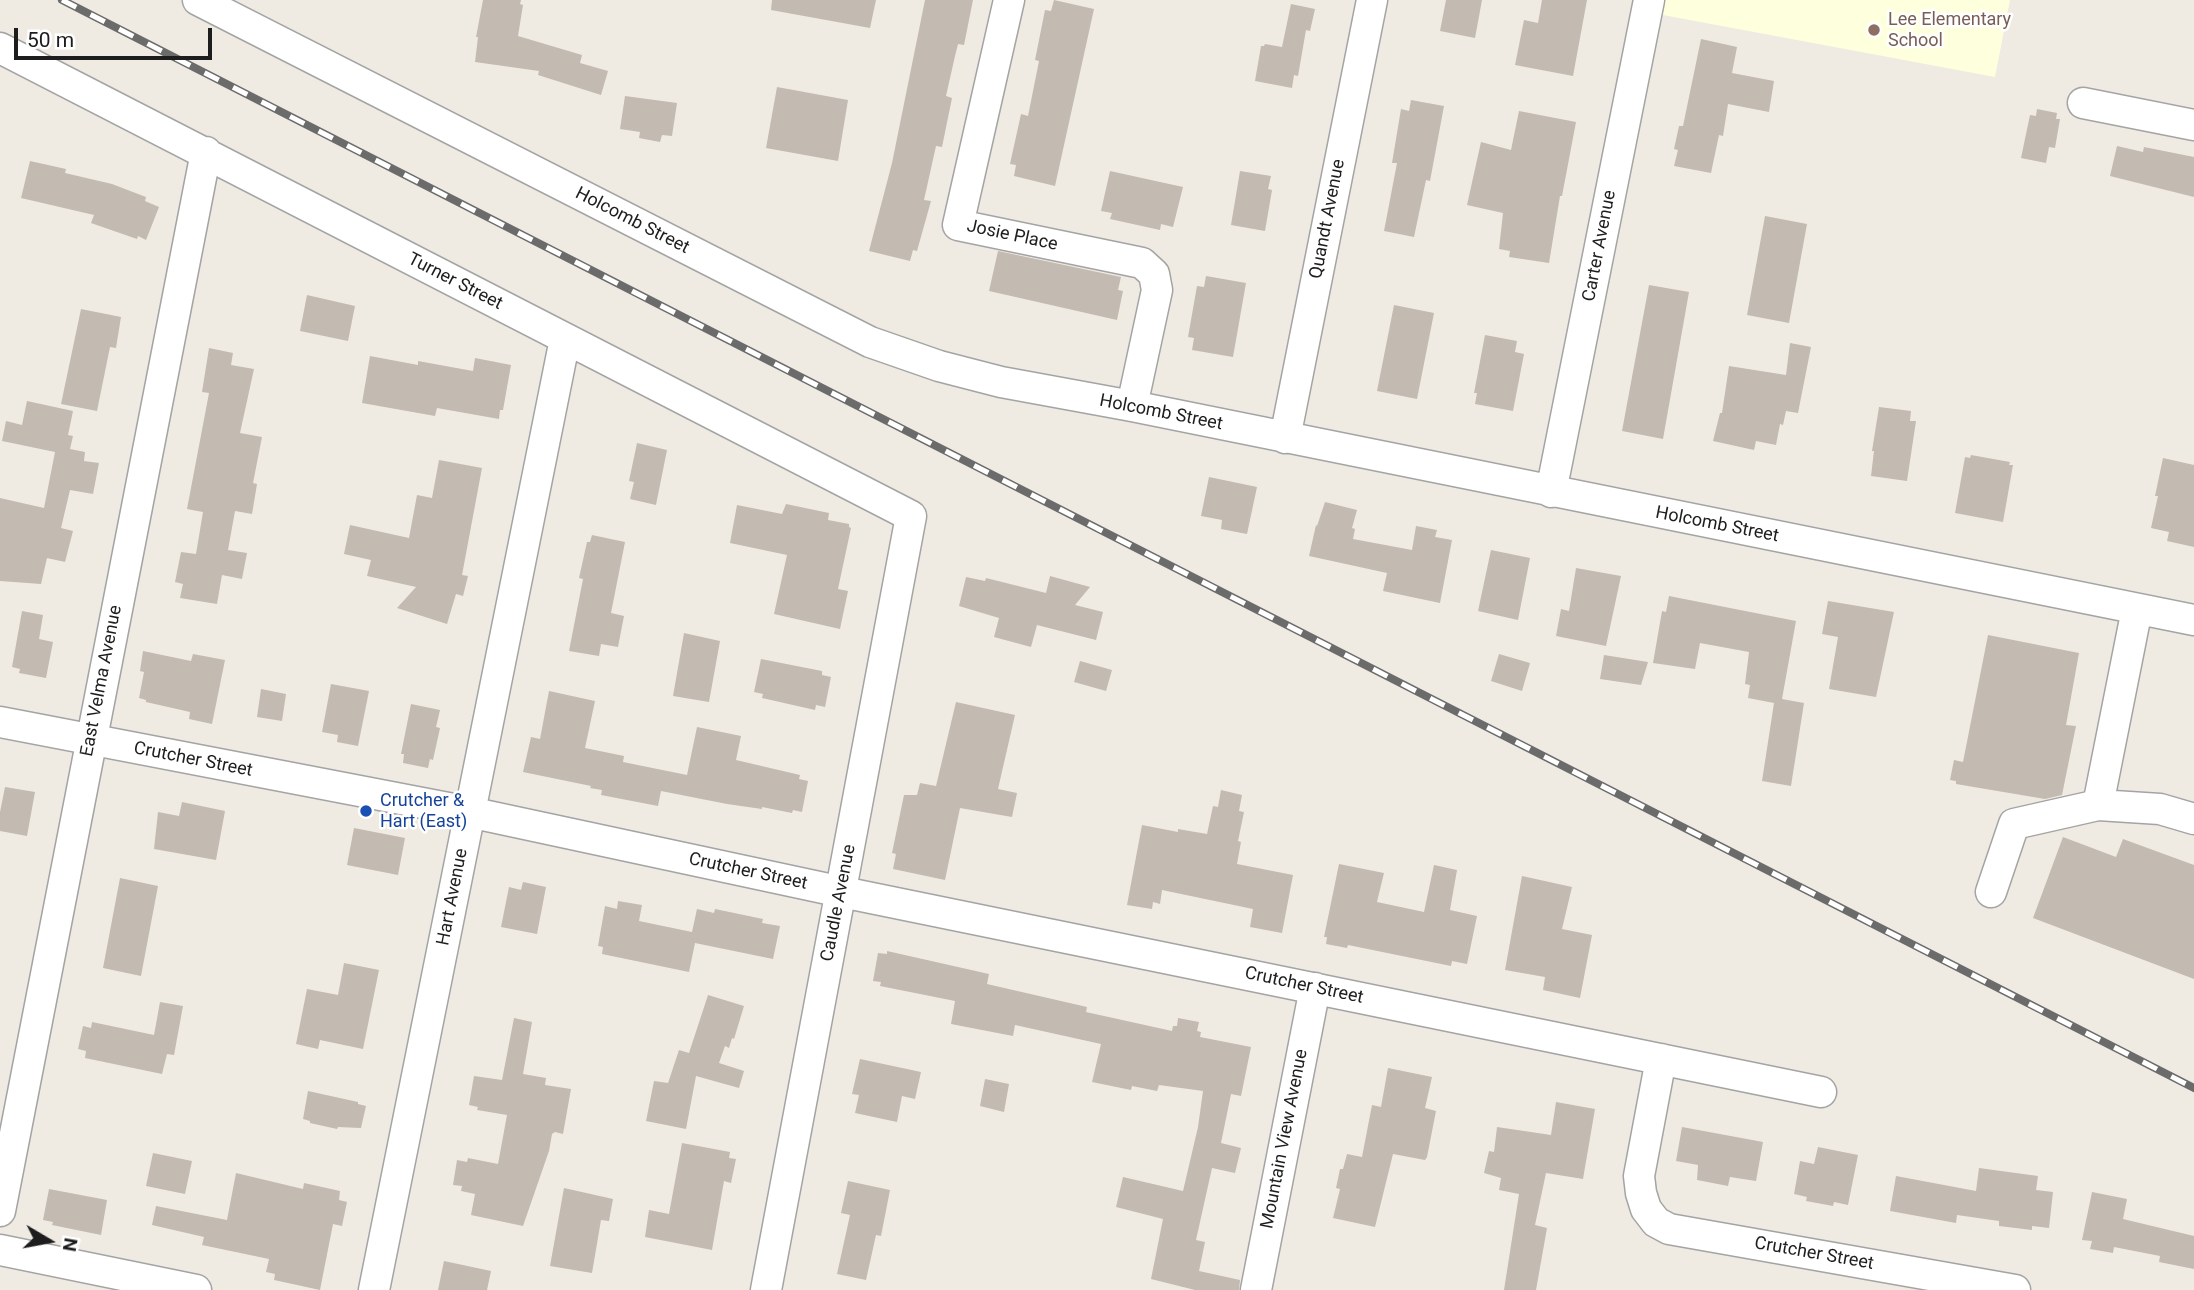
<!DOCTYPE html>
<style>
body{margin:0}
#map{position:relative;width:2194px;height:1290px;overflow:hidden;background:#efebe3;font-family:Roboto,sans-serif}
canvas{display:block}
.north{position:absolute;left:14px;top:1206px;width:70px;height:70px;-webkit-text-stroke:5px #fff;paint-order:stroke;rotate:100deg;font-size:19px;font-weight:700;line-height:28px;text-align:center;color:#1d1d1d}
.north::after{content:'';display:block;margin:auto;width:24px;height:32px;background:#1d1d1d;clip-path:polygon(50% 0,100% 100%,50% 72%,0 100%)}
.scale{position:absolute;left:14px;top:28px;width:198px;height:32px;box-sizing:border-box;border:4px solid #1d1d1d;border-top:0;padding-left:9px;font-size:21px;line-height:24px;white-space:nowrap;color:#1d1d1d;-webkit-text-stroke:5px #fff;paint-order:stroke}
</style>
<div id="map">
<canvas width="2194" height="1290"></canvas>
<div class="north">N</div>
<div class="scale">50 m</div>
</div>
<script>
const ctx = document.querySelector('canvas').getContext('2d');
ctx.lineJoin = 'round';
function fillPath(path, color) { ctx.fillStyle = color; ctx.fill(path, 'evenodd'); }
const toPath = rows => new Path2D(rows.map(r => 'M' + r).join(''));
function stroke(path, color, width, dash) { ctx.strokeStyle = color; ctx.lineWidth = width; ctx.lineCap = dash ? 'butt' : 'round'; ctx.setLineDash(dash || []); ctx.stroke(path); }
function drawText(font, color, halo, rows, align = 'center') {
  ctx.font = font + ' Roboto,sans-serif'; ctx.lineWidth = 5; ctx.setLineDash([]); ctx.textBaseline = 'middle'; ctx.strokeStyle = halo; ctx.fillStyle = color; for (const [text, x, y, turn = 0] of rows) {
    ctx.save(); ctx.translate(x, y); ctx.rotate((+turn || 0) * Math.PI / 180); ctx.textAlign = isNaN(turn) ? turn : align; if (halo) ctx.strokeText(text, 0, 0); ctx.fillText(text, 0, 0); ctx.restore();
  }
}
const education = toPath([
 [1649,0,2010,0,1995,77,1647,12]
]);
const building = toPath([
 [483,0,521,0,520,4,523,5,518,36,582,55,580,63,608,71,601,95,538,75,539,71,475,62,478,37,476,37],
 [772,0,876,0,870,28,771,10],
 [925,0,973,0,964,45,958,44,955,56,946,96,952,98,942,147,936,146,924,200,931,201,917,251,913,250,910,261,869,251,892,163],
 [1054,0,1094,9,1055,186,1014,176,1016,165,1010,164,1021,114,1028,116,1039,61,1035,60,1045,10,1051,11],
 [1446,0,1482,0,1475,38,1440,31],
 [1542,0,1587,0,1573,76,1515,65,1524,20,1538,23],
 [1291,4,1315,9,1310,31,1306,30,1298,76,1294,75,1292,88,1255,81,1261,46,1264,46,1265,44,1282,47],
 [1701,39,1737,47,1732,73,1774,81,1769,112,1728,104,1723,136,1719,135,1711,173,1674,166,1678,150,1674,149,1679,126,1683,126],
 [777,87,848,100,838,161,766,148],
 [625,96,677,103,672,136,662,135,660,142,639,138,640,132,620,129],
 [1411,100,1444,106,1430,181,1426,180,1414,237,1384,231,1397,163,1392,163,1401,109,1409,111],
 [2037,109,2057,113,2056,119,2060,119,2055,148,2049,147,2046,163,2021,158,2030,115,2036,116],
 [1519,111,1576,122,1562,196,1560,196,1549,263,1509,257,1510,251,1499,249,1503,213,1467,205,1481,142,1511,150],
 [2117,146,2143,152,2144,147,2194,157,2194,197,2110,176],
 [30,161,66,169,65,173,112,184,146,197,145,201,159,207,146,240,138,236,137,239,91,223,94,215,21,198],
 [1110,171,1183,187,1173,227,1161,224,1160,230,1110,219,1112,213,1101,211],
 [1240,171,1271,176,1268,189,1272,190,1265,231,1231,225],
 [1765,216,1807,224,1789,323,1747,315],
 [998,251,1121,277,1118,290,1123,291,1117,320,989,291],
 [1206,276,1246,283,1233,357,1192,350,1194,338,1188,337,1197,286,1204,287],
 [1649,285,1689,292,1663,439,1622,431],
 [307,295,355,306,348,341,300,331],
 [1394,305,1434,313,1417,399,1377,391],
 [81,309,121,317,116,348,110,347,97,411,61,404],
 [1485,335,1517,341,1515,352,1524,354,1513,411,1475,404,1477,393,1474,393],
 [1790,343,1811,347,1798,413,1786,411,1783,425,1780,424,1776,445,1756,441,1754,450,1713,441,1720,413,1722,413,1729,366,1786,375],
 [209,348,233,353,231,365,254,369,240,433,262,437,253,483,257,484,252,514,235,511,228,550,247,553,242,579,222,575,217,604,180,598,183,584,175,582,181,552,196,554,203,512,187,509,209,393,202,392],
 [370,356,418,365,418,361,473,371,475,358,511,365,503,410,500,410,499,419,437,408,435,416,362,403],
 [27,401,73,411,68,435,73,436,70,449,85,452,84,461,99,463,93,494,70,490,61,528,73,531,65,562,47,558,41,584,0,581,0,498,44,508,55,452,2,441,6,421,22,425],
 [1879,407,1911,411,1910,421,1916,421,1907,481,1871,476,1874,451,1872,451],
 [637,443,667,450,656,505,630,499,634,482,629,481],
 [1971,455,2010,462,2009,465,2013,465,2003,522,1955,513,1965,457,1970,458],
 [2163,458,2194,465,2194,547,2167,541,2169,532,2151,528,2158,496,2155,496],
 [439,460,482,468,462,575,468,576,463,596,456,594,447,624,397,608,416,587,367,576,371,560,344,554,350,525,409,538,417,495,432,498],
 [1209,477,1257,487,1247,534,1221,529,1222,520,1201,516],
 [1325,502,1357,510,1352,528,1355,529,1353,539,1412,550,1416,526,1437,530,1435,537,1452,540,1440,603,1383,591,1387,573,1309,556,1316,525,1317,526],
 [786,504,829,513,828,520,849,524,849,527,851,528,838,589,848,591,840,629,774,614,787,555,730,543,737,505,782,514],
 [592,535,625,542,611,613,624,616,618,647,601,644,599,656,569,651,583,579,579,578,587,542,590,542],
 [1491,550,1530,558,1518,620,1478,611],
 [1576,568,1621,576,1606,646,1556,636,1561,609,1569,611],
 [1050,576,1090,587,1075,605,1103,612,1096,640,1037,625,1031,647,994,637,999,618,959,606,966,577,985,581,986,578,1046,593],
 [1669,596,1796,621,1782,699,1804,703,1791,786,1762,781,1774,703,1748,698,1750,685,1745,684,1749,652,1700,643,1695,669,1653,663,1662,611,1666,612],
 [1828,601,1894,612,1876,697,1829,689,1838,637,1822,634],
 [22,611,43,615,39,639,53,642,46,678,19,673,20,669,12,667],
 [684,633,720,641,709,702,673,696],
 [1988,635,2079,653,2066,725,2076,726,2062,795,2045,799,1956,784,1956,781,1950,780,1954,760,1963,762],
 [143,651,191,661,193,654,225,660,212,724,189,719,190,712,146,702,146,700,139,698,144,672,140,671],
 [1499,654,1530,663,1522,691,1491,681],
 [1604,655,1648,662,1641,685,1600,679],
 [761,659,822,671,822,675,831,677,825,707,816,705,815,710,762,698,763,694,754,692],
 [1080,661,1112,670,1106,691,1074,682],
 [331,684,369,691,358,746,337,742,338,735,322,732],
 [261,689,286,694,282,721,257,717],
 [549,691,595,701,585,748,624,756,623,762,687,775,697,727,741,736,736,760,800,775,799,779,808,781,802,812,793,810,792,813,762,807,762,809,727,804,661,791,658,806,601,795,602,790,590,788,591,786,523,772,531,737,540,739],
 [956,702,1015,715,998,789,1017,793,1012,817,960,808,945,880,893,869,896,854,892,853,904,795,917,795,920,783,936,786],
 [411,704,440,710,436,727,440,728,433,760,430,759,428,768,403,763,404,754,401,754],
 [5,787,35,792,27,836,0,831,0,812],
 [1221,790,1242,795,1239,811,1244,812,1238,841,1241,842,1237,864,1293,875,1282,933,1250,927,1253,909,1162,890,1160,904,1153,902,1152,909,1127,905,1142,825,1178,832,1178,829,1207,834,1213,806,1218,807],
 [182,802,225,811,216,860,154,849,158,812,179,816],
 [354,828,405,838,398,875,347,865],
 [2063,837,2116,857,2123,839,2194,865,2194,979,2033,918],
 [1339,864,1384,873,1377,902,1424,912,1434,865,1457,870,1450,910,1477,916,1467,964,1452,961,1451,966,1348,945,1347,948,1326,944,1327,937,1324,937],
 [1522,876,1572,887,1562,929,1592,935,1580,998,1543,990,1545,977,1505,970],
 [120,878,158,886,141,976,103,968],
 [523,882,546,887,537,934,501,927,509,887,521,890],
 [618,901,642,905,639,921,692,932,697,909,714,913,715,909,763,919,762,923,780,926,773,959,695,943,689,972,602,954,603,947,598,946,605,906,617,909],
 [887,951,989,974,987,984,1087,1007,1086,1012,1172,1031,1173,1026,1177,1026,1178,1018,1199,1022,1197,1031,1201,1032,1200,1037,1251,1047,1241,1096,1231,1094,1221,1143,1241,1148,1235,1173,1212,1168,1196,1240,1205,1242,1199,1271,1240,1280,1239,1290,1195,1290,1151,1279,1163,1219,1116,1207,1123,1177,1183,1191,1198,1127,1203,1091,1159,1085,1157,1091,1132,1086,1131,1090,1092,1082,1101,1044,1015,1025,1013,1036,951,1024,955,1001,880,986,881,982,873,981,878,953,887,954],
 [344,963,379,970,363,1049,320,1040,318,1049,296,1044,307,989,338,995],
 [708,995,744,1006,734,1039,732,1038,729,1048,725,1046,719,1063,744,1071,739,1088,696,1076,686,1129,646,1121,654,1081,668,1083,679,1050,689,1053],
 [160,1002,183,1006,174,1055,167,1054,162,1074,85,1058,86,1051,78,1049,83,1026,91,1028,92,1022,154,1035],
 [514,1018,532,1022,523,1074,546,1078,545,1085,571,1089,563,1134,555,1132,552,1134,549,1151,523,1226,471,1215,475,1194,461,1191,462,1186,453,1185,457,1160,467,1162,468,1158,498,1164,507,1115,477,1110,478,1107,469,1105,474,1076,502,1080],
 [860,1059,921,1072,915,1099,902,1096,897,1122,855,1113,859,1095,852,1094],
 [1388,1068,1432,1077,1425,1108,1436,1111,1427,1157,1425,1160,1393,1154,1375,1227,1333,1218,1340,1189,1336,1188,1340,1169,1343,1169,1347,1154,1362,1157,1372,1105,1381,1107],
 [985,1079,1009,1084,1004,1112,980,1106],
 [308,1091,358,1102,358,1104,366,1106,361,1128,338,1127,337,1129,310,1123,310,1121,303,1119],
 [1556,1102,1595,1109,1583,1179,1546,1173,1535,1225,1547,1228,1536,1290,1504,1290,1519,1194,1499,1190,1501,1178,1484,1173,1489,1151,1494,1152,1497,1127,1551,1135],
 [1682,1127,1763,1142,1756,1181,1730,1177,1728,1186,1697,1180,1698,1165,1676,1161],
 [682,1143,730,1152,729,1158,736,1159,731,1183,724,1181,712,1250,645,1237,649,1210,669,1214],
 [1818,1147,1858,1155,1848,1205,1834,1202,1833,1206,1806,1201,1807,1197,1794,1194,1800,1161,1814,1164],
 [153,1153,192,1161,185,1194,146,1186],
 [1979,1168,2038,1176,2036,1190,2053,1192,2049,1228,2032,1226,2032,1230,1999,1226,1999,1221,1957,1215,1956,1223,1890,1211,1896,1176,1976,1191],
 [236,1173,303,1189,304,1183,340,1191,339,1200,347,1202,342,1226,333,1224,320,1290,274,1280,275,1274,266,1272,269,1259,202,1245,204,1237,152,1225,156,1206,227,1220],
 [848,1181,890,1190,881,1236,876,1235,866,1280,837,1274,850,1215,841,1213],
 [564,1188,613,1199,609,1221,601,1220,592,1273,550,1266],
 [49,1189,107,1200,101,1235,52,1225,53,1222,43,1220],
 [2092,1192,2127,1199,2123,1219,2194,1236,2194,1269,2159,1262,2160,1256,2114,1247,2113,1253,2090,1249,2092,1241,2082,1240],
 [444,1261,491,1271,487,1290,438,1290]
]);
const minor = toPath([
 [198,0,870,342,939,366,1001,382,1132,406,2194,620],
 [1009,0,958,225,1142,263,1154,274,1157,290,1132,406],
 [0,48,911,516,766,1290],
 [2083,103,2194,125],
 [1285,438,1372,0],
 [1551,492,1649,0],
 [2137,609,2098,805,2160,809,2194,819],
 [0,722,469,812,842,892,1821,1092],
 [1991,892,2014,824,2098,805],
 [1661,1059,1639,1176,1641,1193,1646,1209,1656,1222,1669,1229,2015,1290],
 [0,1211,206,152],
 [0,1250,196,1290],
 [374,1290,565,339],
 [1256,1290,1315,988]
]);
const rail = toPath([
 [62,0,2194,1088]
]);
const markers = [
 [1874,30,7,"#8d6e63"],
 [366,811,7,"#1a4fb4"]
];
const educationNames = [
 ["Lee Elementary",1888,20],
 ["School",1888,41]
];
const streetNames = [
 ["Quandt Avenue",1328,219,-79],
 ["Holcomb Street",632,221,27],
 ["Josie Place",1012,236,12],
 ["Carter Avenue",1600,246,-79],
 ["Turner Street",455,282,27],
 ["Holcomb Street",1161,413,11],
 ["Holcomb Street",1717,525,11],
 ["East Velma Avenue",102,681,-79],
 ["Crutcher Street",193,760,11],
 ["Crutcher Street",748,872,12],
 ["Hart Avenue",453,897,-79],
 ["Caudle Avenue",839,903,-79],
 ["Crutcher Street",1304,986,12],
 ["Mountain View Avenue",1285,1139,-79],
 ["Crutcher Street",1814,1254,10]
];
const transitNames = [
 ["Crutcher &",380,801],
 ["Hart (East)",380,822]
];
fillPath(education, '#feffdc');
fillPath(building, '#c3bab2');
stroke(minor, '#a4a4a4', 33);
stroke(minor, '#fff', 30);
stroke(rail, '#6b6b6b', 8);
stroke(rail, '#fff', 5, [16]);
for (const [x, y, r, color] of markers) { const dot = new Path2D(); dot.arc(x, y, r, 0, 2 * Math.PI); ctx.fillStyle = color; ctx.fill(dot); stroke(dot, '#fff', 2.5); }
drawText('18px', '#785e54', '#fff', educationNames, 'left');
drawText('18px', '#1d1d1d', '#fff', streetNames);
drawText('18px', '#164399', '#fff', transitNames, 'left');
</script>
